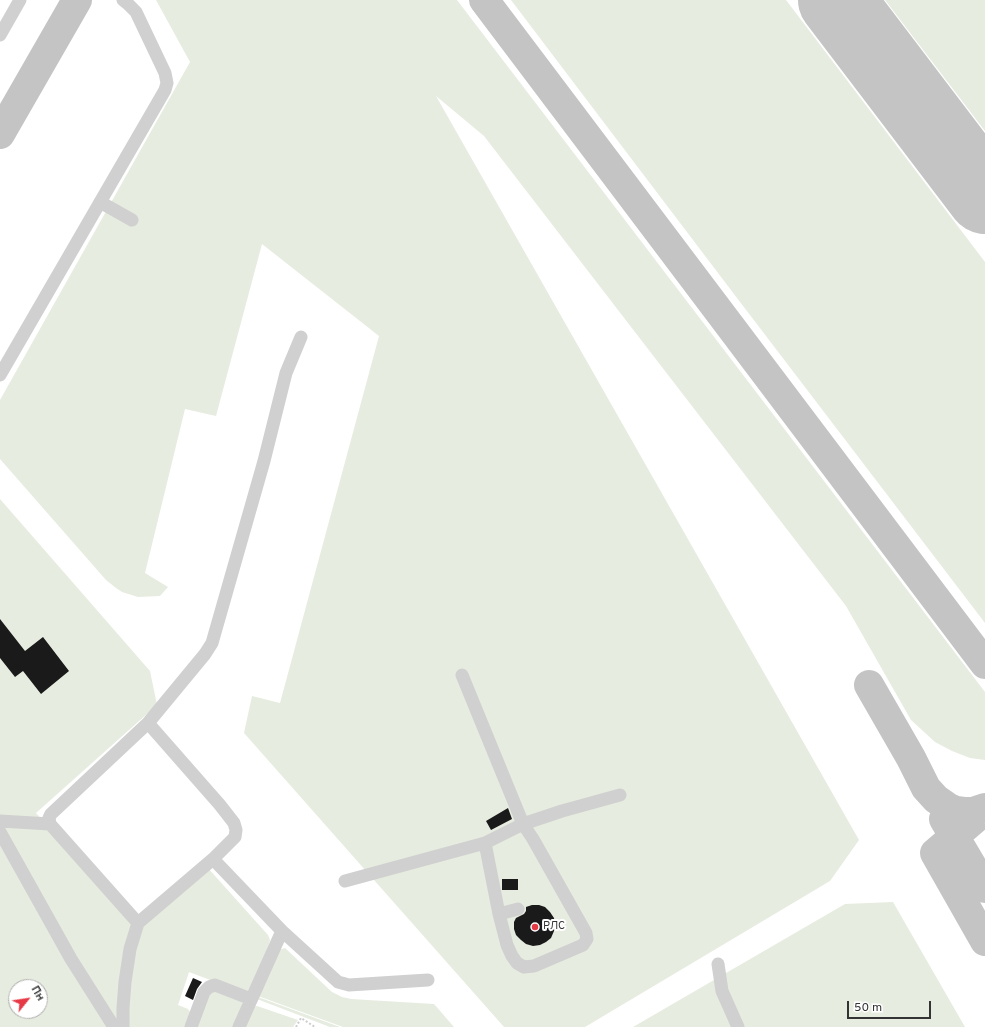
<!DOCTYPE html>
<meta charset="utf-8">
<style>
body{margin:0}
#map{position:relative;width:985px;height:1027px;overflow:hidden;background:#fff;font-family:Overpass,sans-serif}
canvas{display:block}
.north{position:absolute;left:8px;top:979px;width:40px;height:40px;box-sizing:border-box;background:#fff;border:1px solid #adadad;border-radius:50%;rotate:60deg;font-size:11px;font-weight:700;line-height:16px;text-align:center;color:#333}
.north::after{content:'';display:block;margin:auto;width:14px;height:18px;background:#e63946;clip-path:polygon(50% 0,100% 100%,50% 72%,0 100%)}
.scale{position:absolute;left:847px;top:1001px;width:84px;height:18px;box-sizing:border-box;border:2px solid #333;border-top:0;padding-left:5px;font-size:12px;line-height:14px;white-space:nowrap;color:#333;-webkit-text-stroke:3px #fff;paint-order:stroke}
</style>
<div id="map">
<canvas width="985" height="1027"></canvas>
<div class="north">Пн</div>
<div class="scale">50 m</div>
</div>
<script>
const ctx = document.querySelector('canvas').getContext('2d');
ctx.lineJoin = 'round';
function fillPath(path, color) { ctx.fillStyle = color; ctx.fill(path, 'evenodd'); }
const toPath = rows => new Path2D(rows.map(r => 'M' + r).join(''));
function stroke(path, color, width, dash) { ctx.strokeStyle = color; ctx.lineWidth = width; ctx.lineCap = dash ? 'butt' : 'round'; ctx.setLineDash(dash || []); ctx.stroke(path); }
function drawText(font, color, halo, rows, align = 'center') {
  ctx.font = font + ' Overpass,sans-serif'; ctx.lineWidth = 4; ctx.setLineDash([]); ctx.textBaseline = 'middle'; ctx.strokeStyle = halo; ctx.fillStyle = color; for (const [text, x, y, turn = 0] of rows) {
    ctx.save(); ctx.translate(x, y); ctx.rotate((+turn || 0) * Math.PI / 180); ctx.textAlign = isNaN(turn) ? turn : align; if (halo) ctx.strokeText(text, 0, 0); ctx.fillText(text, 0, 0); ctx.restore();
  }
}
const green = toPath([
 [156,0,457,0,985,692,985,760,970,758,952,751,935,742,911,720,846,606,484,136,436,96,859,840,830,881,585,1027,504,1027,244,733,252,696,280,703,379,336,262,244,216,416,185,409,145,573,168,587,160,596,138,597,122,592,116,588,106,580,0,459,0,400,190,62],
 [511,0,786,0,985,262,985,623,737,298],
 [885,0,985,0,985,131],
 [0,499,150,671,157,705,36,813,137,925,207,867,268,935,270,940,269,944,251,989,245,993,189,972,178,1005,188,1009,190,1012,189,1027,0,1027],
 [16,987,40,987,40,1011,16,1011],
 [893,902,965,1027,633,1027,845,904],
 [285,948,332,992,342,997,351,999,434,1004,454,1027,343,1027,258,996,279,950],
 [211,990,242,1002,243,1007,237,1027,195,1027],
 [258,997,340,1027,330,1027,257,999],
 [257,1006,260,1007,298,1020,293,1027,243,1027,254,1007]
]);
const taxiway = toPath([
 [484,0,985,664],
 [0,134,77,0],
 [869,685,911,758,926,788,936,799,949,808,956,811,964,812,973,812,985,808],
 [985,810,935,853,985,941],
 [944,819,985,888]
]);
const runway = toPath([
 [836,0,985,196]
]);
const building = toPath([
 [0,619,25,651,43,637,69,671,41,694,23,671,15,677,0,658],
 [508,808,512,819,491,830,486,821],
 [502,879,518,879,518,890,502,890],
 [532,905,539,905,545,907,550,912,554,918,555,925,554,931,551,938,546,942,540,945,533,946,526,944,521,940,516,935,514,929,514,922,516,918,524,914,526,911,526,907],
 [193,978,202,982,197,989,193,1000,185,996]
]);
const path = toPath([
 [296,1027,301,1018,315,1027]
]);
const minor = toPath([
 [0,35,20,0],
 [100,202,132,220],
 [0,375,165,90,167,83,165,73,136,12,128,4,123,0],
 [462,675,523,824,562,811,620,795],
 [148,723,220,805,234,823,236,830,235,837,213,859,138,923,50,824,49,818,51,814,148,723],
 [148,723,205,654,212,643,264,461,286,373,301,337],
 [0,821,50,824],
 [0,832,71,959,114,1027],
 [213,859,282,931,338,982,349,985,428,980],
 [345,881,485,843,523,824,533,839,586,933,587,939,583,945,534,966,524,967,517,963,512,956,507,945,499,914,485,843],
 [499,914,518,909],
 [718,964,722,991,738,1027],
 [123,1027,123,1008,125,982,130,949,138,923],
 [191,1027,204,992,209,987,215,985,251,999],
 [239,1027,282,931]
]);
const markers = [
 [535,927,4,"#e63946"]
];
const poiNames = [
 ["РЛС",543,927]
];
fillPath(green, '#e6ecdf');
stroke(taxiway, '#c4c4c4', 30);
stroke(runway, '#c4c4c4', 76);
fillPath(building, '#1a1a1a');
stroke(path, '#cdcdcd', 2, [2, 2]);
stroke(minor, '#d0d0d0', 13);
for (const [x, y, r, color] of markers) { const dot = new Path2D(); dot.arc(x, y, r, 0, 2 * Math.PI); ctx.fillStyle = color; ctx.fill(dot); stroke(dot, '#fff', 1.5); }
drawText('11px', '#333', '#fff', poiNames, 'left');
</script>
